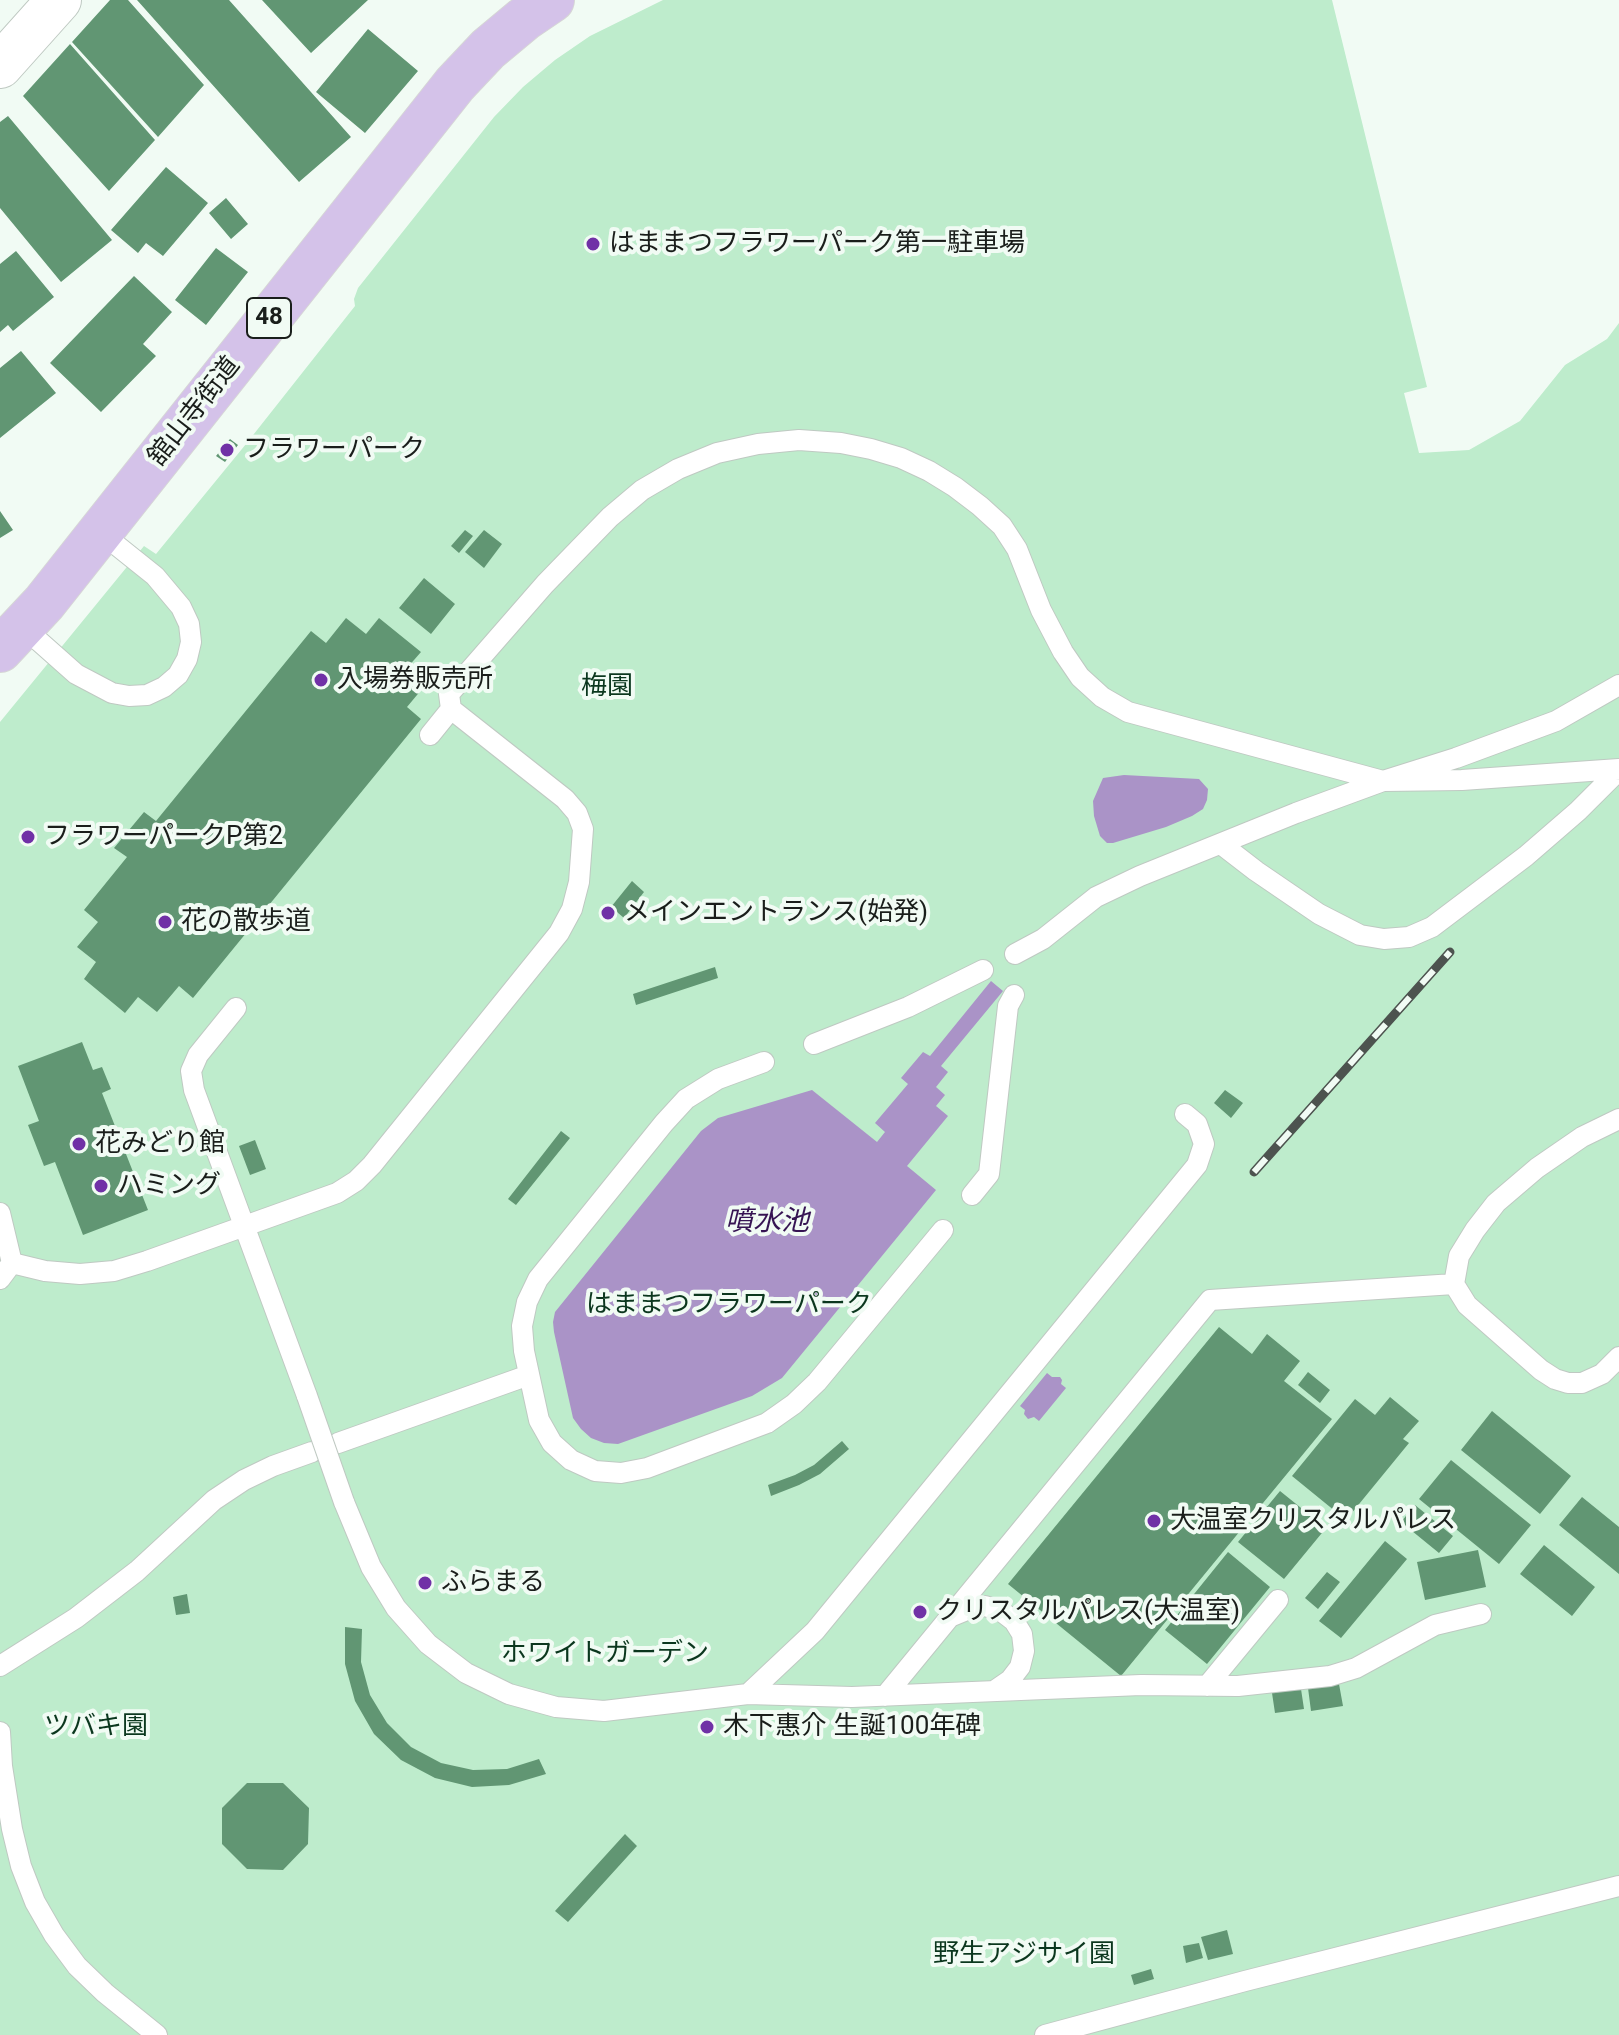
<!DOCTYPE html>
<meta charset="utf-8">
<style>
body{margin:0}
canvas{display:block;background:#f1fbf4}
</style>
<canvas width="1619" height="2035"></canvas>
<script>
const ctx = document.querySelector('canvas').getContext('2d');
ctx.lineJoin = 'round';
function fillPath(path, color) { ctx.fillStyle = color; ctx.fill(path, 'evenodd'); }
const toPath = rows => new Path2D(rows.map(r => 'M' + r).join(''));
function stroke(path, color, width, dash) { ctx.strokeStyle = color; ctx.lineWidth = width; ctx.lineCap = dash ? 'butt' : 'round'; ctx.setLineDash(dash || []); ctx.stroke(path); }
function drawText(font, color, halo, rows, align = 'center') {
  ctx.font = font + ' Roboto,"Noto Sans JP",sans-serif'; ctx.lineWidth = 8; ctx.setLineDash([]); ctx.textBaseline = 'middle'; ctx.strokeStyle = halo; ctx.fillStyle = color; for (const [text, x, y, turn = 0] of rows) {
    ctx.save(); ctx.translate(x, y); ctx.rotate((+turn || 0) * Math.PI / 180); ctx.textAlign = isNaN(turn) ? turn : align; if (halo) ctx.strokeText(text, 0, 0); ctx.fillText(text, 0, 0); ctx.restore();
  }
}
const green = toPath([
 [663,0,1332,0,1427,387,1404,393,1419,453,1469,450,1520,421,1565,365,1607,339,1619,323,1619,2035,0,2035,0,722,144,546,156,554,246,444,355,306,354,299,358,288,494,117,523,87,555,60,590,36]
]);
const water = toPath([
 [1124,775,1199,779,1208,789,1207,800,1203,809,1192,816,1166,827,1113,843,1107,843,1100,836,1094,816,1093,801,1103,778],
 [991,981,1003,991,941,1066,948,1072,936,1087,945,1095,936,1106,948,1116,907,1166,936,1190,782,1378,752,1396,618,1444,604,1443,591,1438,581,1429,573,1418,554,1332,553,1322,555,1312,701,1131,718,1118,812,1090,877,1142,885,1132,875,1123,908,1084,901,1078,923,1052,930,1056],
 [1047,1373,1052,1377,1060,1377,1062,1380,1061,1384,1066,1388,1039,1421,1034,1417,1028,1419,1024,1414,1025,1410,1020,1406]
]);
const building = toPath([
 [110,0,128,0,204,85,158,137,72,42],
 [137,0,229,0,351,137,299,182],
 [262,0,368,0,311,53],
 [368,29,418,71,365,133,316,92],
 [70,44,155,140,109,191,23,96],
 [8,116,112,240,61,282,0,208,0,122],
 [166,167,208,203,163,256,146,243,138,253,111,230],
 [226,198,248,224,231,239,209,213],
 [216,248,248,272,206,325,175,300],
 [16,251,54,297,13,331,8,325,0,332,0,264],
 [134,276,172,312,143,344,156,356,101,412,50,363],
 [21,351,56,393,0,438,0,368],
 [230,439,238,445,225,462,216,456],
 [0,511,13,530,0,538],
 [465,530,473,536,459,553,451,546],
 [484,530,502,544,484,568,465,552],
 [424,578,455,604,431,634,399,608],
 [346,618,366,634,379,618,421,652,407,668,427,683,407,707,421,719,193,998,179,986,157,1012,138,997,125,1013,84,979,96,962,77,947,98,922,84,910,127,857,114,848,144,812,156,821,311,631,326,643],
 [632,881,644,892,624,918,611,907],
 [715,967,718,978,636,1005,633,994],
 [82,1042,93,1070,102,1067,111,1089,102,1093,148,1210,83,1235,55,1162,44,1166,28,1125,39,1121,18,1066],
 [1225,1090,1243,1103,1231,1118,1214,1103],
 [561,1131,570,1138,516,1205,508,1199],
 [255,1140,266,1169,250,1175,239,1146],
 [1219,1327,1252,1354,1267,1334,1300,1361,1284,1381,1332,1419,1121,1676,1008,1584],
 [1308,1372,1330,1390,1320,1403,1298,1385],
 [1390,1397,1419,1421,1403,1439,1409,1443,1346,1520,1292,1476,1355,1399,1375,1415],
 [1492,1411,1571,1476,1540,1514,1461,1450],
 [842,1441,849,1449,820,1474,799,1485,771,1496,768,1485,795,1475,814,1465],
 [1451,1460,1531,1525,1499,1564,1419,1499],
 [1280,1491,1326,1528,1284,1579,1238,1542],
 [1582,1497,1619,1527,1619,1574,1559,1525],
 [1415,1505,1453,1536,1439,1553,1401,1522],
 [1385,1541,1407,1559,1341,1638,1319,1621],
 [1544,1545,1595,1587,1572,1616,1520,1574],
 [1478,1550,1486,1587,1425,1600,1417,1562],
 [1228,1552,1270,1587,1207,1664,1165,1630],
 [1327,1572,1340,1582,1318,1609,1305,1598],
 [187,1594,190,1613,176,1615,173,1597],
 [345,1627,362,1629,361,1662,370,1695,387,1723,411,1747,441,1763,473,1770,507,1769,539,1759,546,1774,509,1785,472,1787,435,1778,401,1760,374,1734,355,1701,345,1664],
 [1339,1684,1343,1706,1311,1711,1308,1688],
 [1301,1689,1304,1709,1275,1713,1272,1693],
 [247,1783,283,1783,309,1808,308,1844,283,1870,247,1869,222,1844,222,1808],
 [625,1834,637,1846,568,1922,555,1911],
 [1227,1930,1233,1954,1208,1960,1201,1937],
 [1199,1943,1203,1958,1186,1963,1183,1946],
 [1151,1969,1154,1979,1134,1985,1131,1975]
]);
const service = toPath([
 [23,627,76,674,112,693,129,696,147,695,164,687,178,675,187,659,191,642,189,624,181,607,155,576,100,532],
 [430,735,451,709],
 [1221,844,1256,871,1319,914,1360,935,1384,939,1409,937,1432,927,1526,856,1578,811,1619,770],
 [1015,954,1043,939,1096,897,1140,876,1296,813,1383,781,1456,758,1556,721,1619,685],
 [236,1008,198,1055,191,1071,194,1090,307,1396],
 [814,1044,908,1007,983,970],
 [764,1062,718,1079,686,1099,664,1123,538,1279,527,1302,522,1326,524,1351,539,1420,552,1443,571,1460,595,1471,621,1473,647,1468,767,1423,794,1404,817,1382,943,1230],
 [1619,1119,1582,1137,1537,1168,1496,1203,1475,1230,1459,1256,1454,1284,1467,1305,1541,1370,1555,1379,1568,1383,1582,1383,1602,1374,1619,1357],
 [972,1195,989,1174,1008,1006,1014,995],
 [0,1213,12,1263,0,1279],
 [12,1263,45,1271,80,1274,114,1271,147,1261,337,1193,356,1181,372,1165,559,933,572,909,579,882,583,829,577,813,565,799,451,709,449,694,545,584,610,517,642,490,678,469,717,453,758,444,799,440,841,443,871,449,901,458,929,471,955,487,980,506,1002,526,1017,549,1041,610,1063,652,1080,677,1102,697,1128,712,1383,781,1462,780,1619,769],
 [338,1443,529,1375],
 [344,1502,371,1567,396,1608,428,1644,466,1673,509,1694,556,1707,604,1711,748,1694,852,1697,1141,1685,1238,1686,1330,1676,1356,1668,1435,1625,1481,1614],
 [952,1616,969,1609,985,1606,1001,1611,1014,1621,1022,1634,1024,1651,1020,1667,1010,1680,994,1691],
 [0,1666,76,1618,137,1571,214,1500,244,1480,273,1466,312,1452],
 [1207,1686,1278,1600],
 [748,1694,815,1631,1197,1165,1204,1144,1197,1124,1185,1114],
 [885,1696,1210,1300,1454,1284],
 [0,1732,2,1766,12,1829,21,1866,35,1902,54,1935,77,1966,105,1993,157,2035],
 [1045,2035,1245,1981,1619,1886]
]);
const tertiary = toPath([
 [0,66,59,0]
]);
const primary = toPath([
 [0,650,44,603,455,84,488,49,524,19,552,0]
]);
const rail = toPath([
 [1254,1172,1450,952]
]);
const serviceBridge = toPath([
 [307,1396,344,1502]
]);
const markers = [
 [593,244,8,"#7031a6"],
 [227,450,8,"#7031a6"],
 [321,680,8,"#7031a6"],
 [28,837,8,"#7031a6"],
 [608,913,8,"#7031a6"],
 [165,922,8,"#7031a6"],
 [79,1144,8,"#7031a6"],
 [101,1186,8,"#7031a6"],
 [1154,1521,8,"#7031a6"],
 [425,1583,8,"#7031a6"],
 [920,1612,8,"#7031a6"],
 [707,1727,8,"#7031a6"]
];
const shields = [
 [269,318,44]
];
const shieldNames = [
 ["48",269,318]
];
const poiNames = [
 ["はままつフラワーパーク第一駐車場",609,244],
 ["フラワーパーク",243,450],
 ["入場券販売所",337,680],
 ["フラワーパークP第2",44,837],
 ["メインエントランス(始発)",624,913],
 ["花の散歩道",181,922],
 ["花みどり館",95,1144],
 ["ハミング",117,1186],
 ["大温室クリスタルパレス",1170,1521],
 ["ふらまる",441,1583],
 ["クリスタルパレス(大温室)",936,1612],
 ["木下惠介 生誕100年碑",723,1727]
];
const streetNames = [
 ["舘山寺街道",195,412,-52]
];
const parkNames = [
 ["梅園",607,687],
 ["はままつフラワーパーク",729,1305],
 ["ホワイトガーデン",605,1654],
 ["ツバキ園",96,1727],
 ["野生アジサイ園",1024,1955]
];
const waterNames = [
 ["噴水池",767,1223]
];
fillPath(green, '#beeccc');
fillPath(water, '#aa93c7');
fillPath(building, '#619673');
stroke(service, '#bfc9c2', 22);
stroke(tertiary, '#bfc9c2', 46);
stroke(primary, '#d6d6d6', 46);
stroke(service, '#fff', 20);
stroke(tertiary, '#fff', 44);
stroke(primary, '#d4c2e9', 44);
stroke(rail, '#4d534f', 9);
stroke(rail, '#f1fbf4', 6, [18]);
stroke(serviceBridge, '#bfc9c2', 22, []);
stroke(serviceBridge, '#fff', 20);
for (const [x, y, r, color] of markers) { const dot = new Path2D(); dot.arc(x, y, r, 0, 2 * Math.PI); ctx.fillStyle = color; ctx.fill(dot); stroke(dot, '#f1fbf4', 3); }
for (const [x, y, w] of shields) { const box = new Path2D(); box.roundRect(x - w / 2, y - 20, w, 40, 6); ctx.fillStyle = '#f1fbf4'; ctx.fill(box); stroke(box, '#1a1e1b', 2); }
drawText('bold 24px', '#1a1e1b', null, shieldNames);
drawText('26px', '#1a1e1b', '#f1fbf4', poiNames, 'left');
drawText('26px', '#1a1e1b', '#f1fbf4', streetNames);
drawText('26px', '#0b371e', '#f1fbf4', parkNames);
drawText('italic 28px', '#361453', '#f1fbf4', waterNames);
</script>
